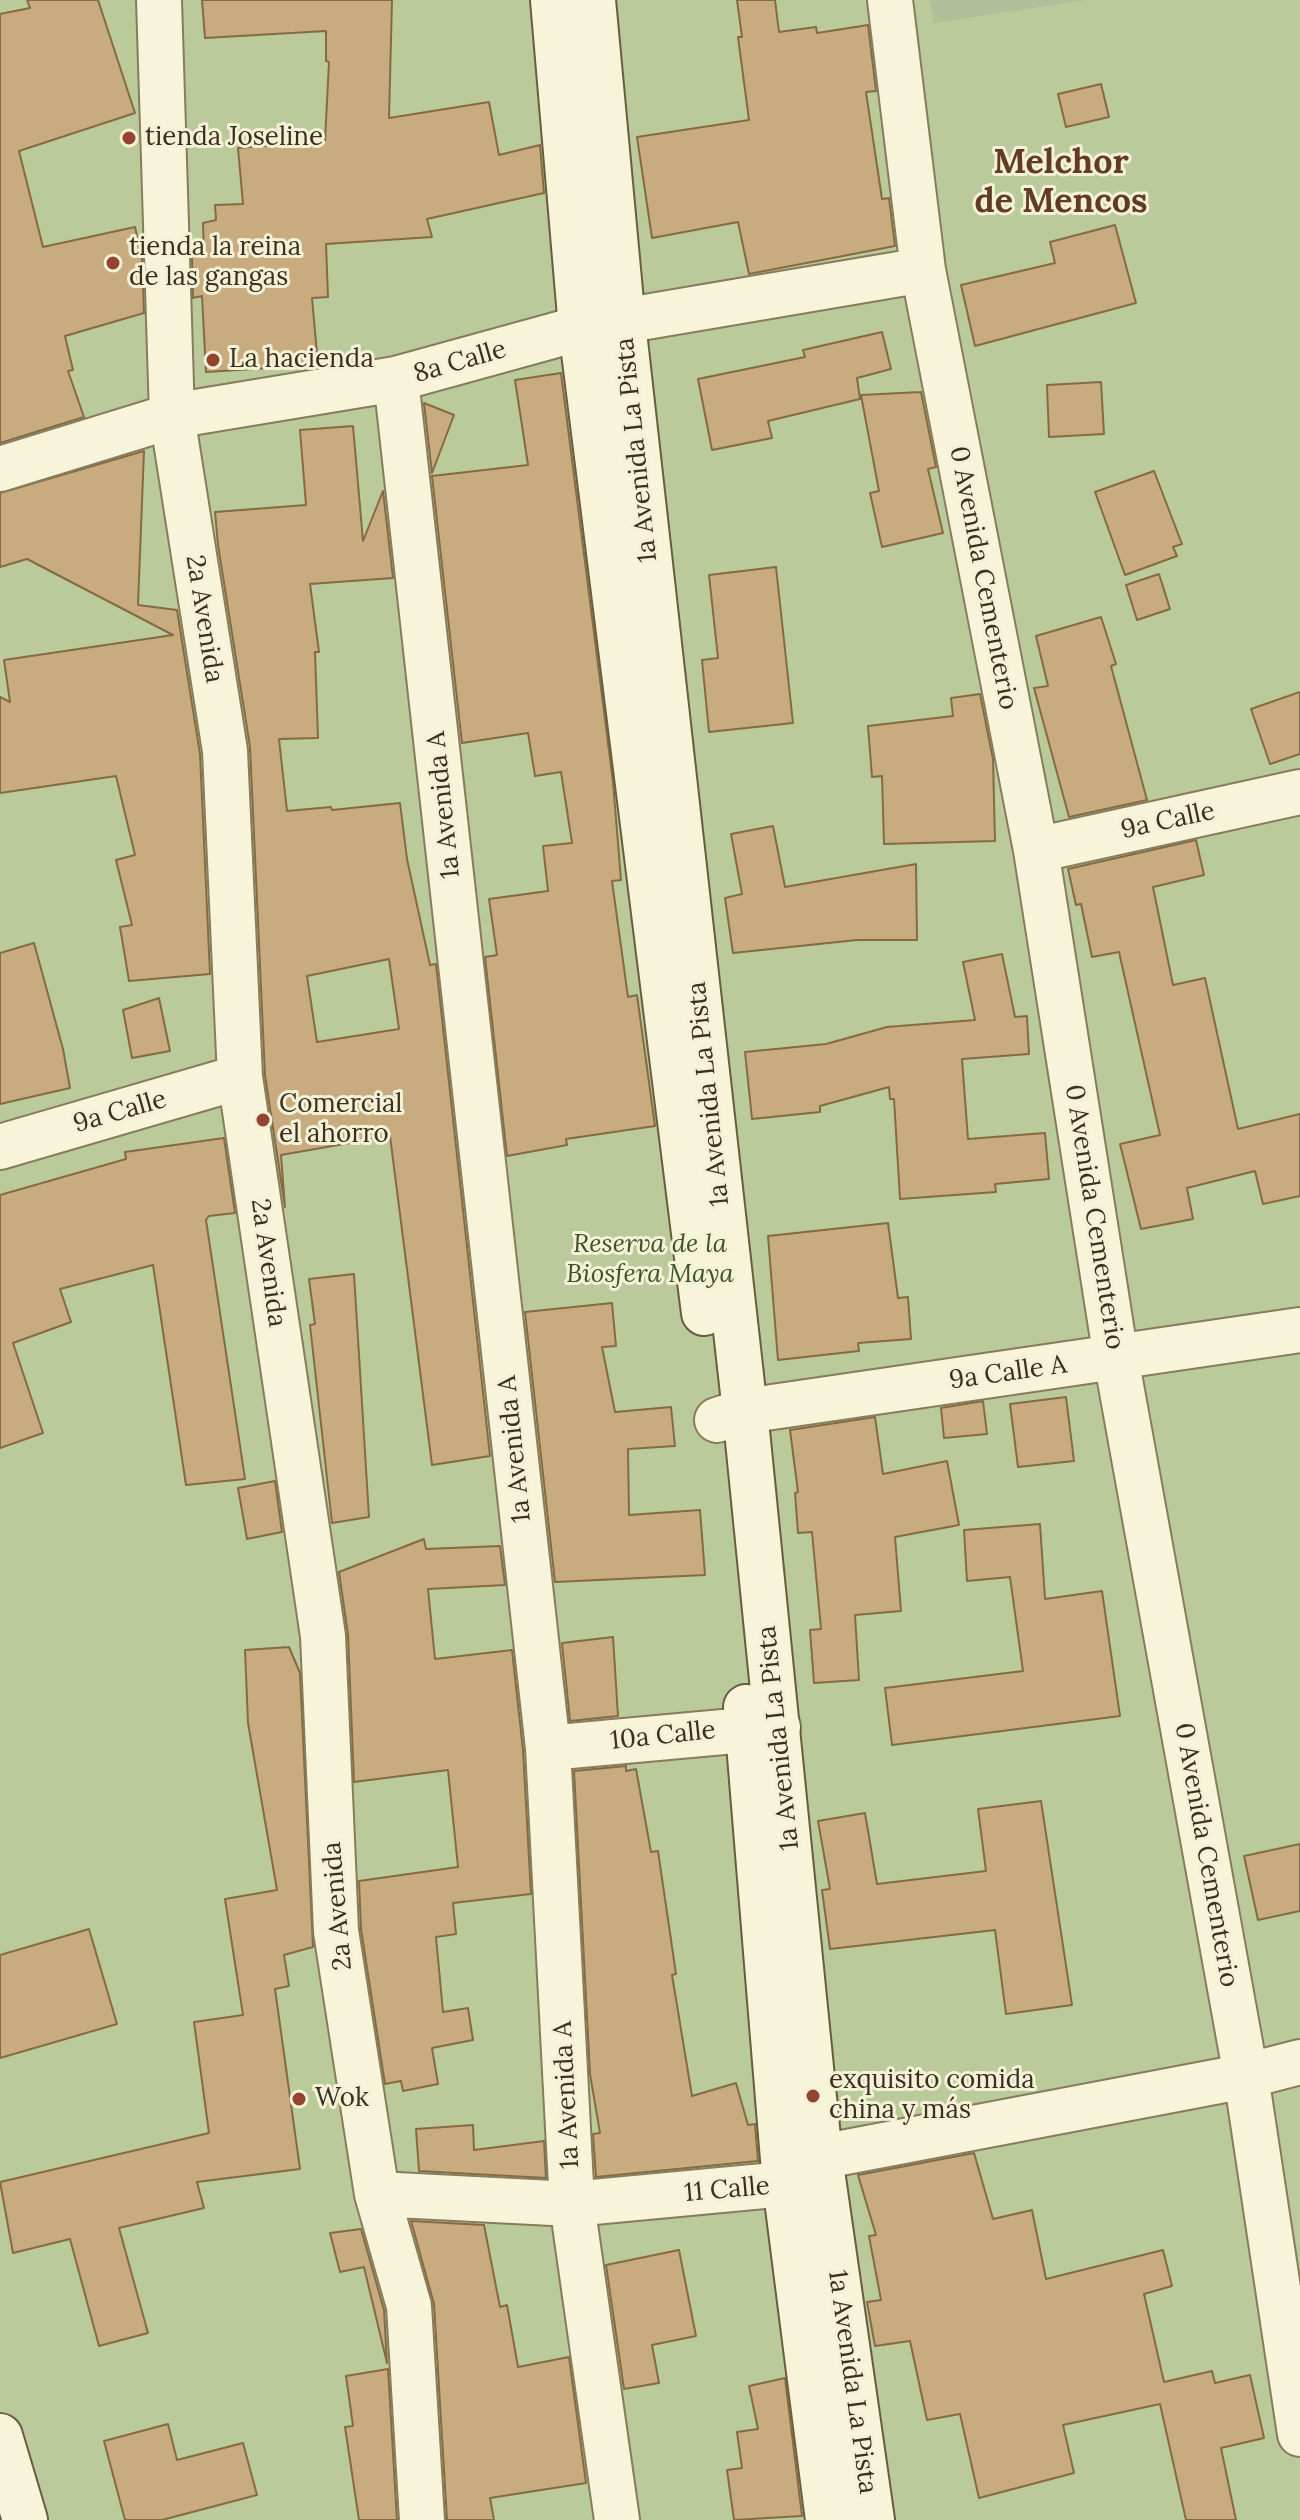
<!DOCTYPE html>
<meta charset="utf-8">
<style>
body{margin:0}
canvas{display:block;background:#ece8c7}
</style>
<canvas width="1300" height="2520"></canvas>
<script>
const ctx = document.querySelector('canvas').getContext('2d');
ctx.lineJoin = 'round';
function fillPath(path, color) { ctx.fillStyle = color; ctx.fill(path, 'evenodd'); }
const toPath = rows => new Path2D(rows.map(r => 'M' + r).join(''));
function stroke(path, color, width, dash) { ctx.strokeStyle = color; ctx.lineWidth = width; ctx.lineCap = dash ? 'butt' : 'round'; ctx.setLineDash(dash || []); ctx.stroke(path); }
function drawText(font, color, halo, rows, align = 'center') {
  ctx.font = font + ' Lora,serif'; ctx.lineWidth = 6; ctx.setLineDash([]); ctx.textBaseline = 'middle'; ctx.strokeStyle = halo; ctx.fillStyle = color; for (const [text, x, y, turn = 0] of rows) {
    ctx.save(); ctx.translate(x, y); ctx.rotate((+turn || 0) * Math.PI / 180); ctx.textAlign = isNaN(turn) ? turn : align; if (halo) ctx.strokeText(text, 0, 0); ctx.fillText(text, 0, 0); ctx.restore();
  }
}
const green = toPath([
 [0,0,1300,0,1300,2520,0,2520]
]);
const cemetery = toPath([
 [930,0,1088,0,934,23]
]);
const building = toPath([
 [27,0,98,0,135,113,19,151,43,247,135,227,142,258,144,313,65,336,73,370,68,371,84,417,0,443,0,14,30,8,27,0],
 [202,0,392,0,389,118,489,102,499,155,540,145,544,193,427,219,432,237,326,244,328,297,312,298,318,365,206,372,202,296,193,298,192,257,204,256,203,223,216,220,215,205,243,204,238,148,325,141,329,62,326,61,326,31,205,38,202,0],
 [737,0,775,0,779,32,816,27,817,33,868,25,876,91,866,92,882,199,889,198,895,246,749,274,738,222,652,238,637,137,749,120,738,37,742,37,737,0],
 [1101,84,1109,117,1066,127,1058,94,1101,84],
 [1115,225,1136,303,975,346,961,285,1055,263,1050,242,1115,225],
 [882,332,891,369,857,378,860,399,768,421,772,438,712,450,698,379,805,357,803,350,882,332],
 [561,373,613,782,621,880,612,881,628,997,637,995,655,1126,566,1139,567,1145,507,1156,485,957,497,955,489,899,548,891,543,846,572,843,561,772,535,776,528,733,462,743,432,476,528,465,515,380,561,373],
 [1101,382,1104,434,1049,437,1047,385,1101,382],
 [921,392,936,467,928,469,943,533,882,547,870,493,879,491,861,395,921,392],
 [424,403,454,415,432,473,424,403],
 [353,426,363,541,383,491,393,578,310,584,319,652,315,652,318,738,279,739,287,811,331,807,332,810,400,803,407,859,430,965,436,964,490,1456,432,1465,390,1136,281,1155,285,1207,265,1075,250,747,218,545,215,512,306,505,300,430,353,426],
 [389,959,399,1029,317,1042,307,976,389,959],
 [144,451,138,605,177,610,200,754,210,974,129,981,120,927,132,925,116,860,135,855,116,776,0,793,0,697,10,702,4,660,173,635,27,559,0,567,0,493,144,451],
 [1154,471,1182,544,1173,547,1177,556,1125,575,1095,492,1154,471],
 [776,567,793,723,709,732,702,660,718,658,709,575,776,567],
 [1159,574,1170,609,1137,620,1126,585,1159,574],
 [1101,617,1116,664,1111,666,1147,800,1069,817,1034,688,1048,686,1036,636,1101,617],
 [1300,692,1300,754,1270,764,1251,709,1300,692],
 [980,694,993,759,995,841,884,844,882,776,872,777,868,726,953,716,951,698,980,694],
 [773,826,785,887,916,864,917,940,857,940,733,953,725,898,742,894,731,834,773,826],
 [1196,840,1204,875,1153,887,1173,985,1205,978,1238,1129,1300,1114,1300,1196,1263,1204,1255,1171,1187,1188,1193,1219,1141,1229,1120,1144,1160,1135,1119,952,1092,957,1081,904,1076,905,1068,869,1196,840],
 [34,943,63,1049,70,1088,0,1104,0,953,34,943],
 [1002,954,1015,1017,1027,1016,1029,1054,962,1059,968,1139,1045,1133,1049,1179,995,1184,996,1192,900,1199,894,1099,890,1099,889,1087,820,1106,820,1112,752,1119,745,1052,826,1044,887,1027,975,1020,963,962,1002,954],
 [159,998,170,1051,132,1058,123,1010,159,998],
 [224,1138,235,1213,209,1216,206,1220,245,1479,186,1485,153,1265,60,1289,71,1322,13,1343,43,1433,0,1448,0,1195,126,1159,125,1152,224,1138],
 [888,1223,898,1298,908,1297,911,1339,858,1343,859,1351,778,1360,768,1236,888,1223],
 [354,1274,369,1517,332,1523,310,1325,315,1324,309,1279,354,1274],
 [612,1303,616,1346,602,1347,615,1412,671,1407,675,1446,628,1449,629,1515,700,1510,705,1575,555,1582,525,1312,612,1303],
 [1066,1397,1074,1461,1018,1467,1010,1404,1066,1397],
 [983,1401,987,1434,944,1438,941,1408,983,1401],
 [875,1417,883,1474,947,1461,959,1525,895,1537,901,1611,855,1615,859,1680,814,1683,810,1630,821,1629,812,1532,798,1533,795,1493,798,1492,790,1430,875,1417],
 [275,1481,282,1532,247,1539,238,1488,275,1481],
 [1040,1524,1045,1599,1102,1591,1120,1716,892,1745,885,1688,1023,1671,1010,1577,967,1581,964,1530,1040,1524],
 [424,1539,426,1549,500,1546,505,1585,428,1589,435,1659,512,1650,523,1750,531,1894,453,1903,456,1934,436,1937,443,2012,468,2008,473,2040,432,2048,438,2084,403,2091,401,2081,385,2084,361,1929,359,1881,458,1867,448,1770,354,1782,348,1635,339,1572,424,1539],
 [613,1637,618,1716,570,1721,562,1643,613,1637],
 [289,1647,300,1673,313,1947,284,1955,289,1986,275,1989,300,2169,197,2182,204,2208,119,2228,148,2333,99,2346,70,2239,13,2253,0,2182,209,2133,194,2022,243,2015,225,1899,277,1890,248,1723,245,1650,289,1647],
 [626,1766,626,1771,636,1769,651,1852,658,1851,676,1974,672,1975,692,2096,736,2083,748,2125,755,2124,758,2161,596,2177,593,2134,600,2133,590,2074,574,1771,626,1766],
 [1041,1801,1072,2005,1006,2014,995,1930,830,1949,822,1890,830,1889,818,1821,865,1813,877,1884,986,1871,978,1809,1041,1801],
 [1300,1844,1300,1911,1258,1920,1244,1856,1300,1844],
 [89,1929,117,2024,0,2058,0,1955,89,1929],
 [473,2125,474,2150,544,2141,546,2178,419,2171,416,2129,473,2125],
 [974,2153,993,2219,1032,2210,1046,2279,1163,2250,1172,2286,1144,2294,1164,2382,1212,2371,1215,2383,1250,2375,1264,2438,1221,2448,1236,2520,1186,2520,1160,2404,1063,2425,1074,2473,979,2498,960,2414,927,2420,910,2341,875,2346,867,2302,881,2300,869,2236,876,2235,858,2175,974,2153],
 [411,2221,484,2225,500,2307,507,2305,518,2367,569,2357,586,2483,490,2498,494,2520,447,2520,434,2304,411,2221],
 [361,2229,384,2310,387,2363,364,2267,340,2272,330,2233,361,2229],
 [679,2250,696,2336,652,2345,659,2383,624,2389,606,2265,679,2250],
 [388,2369,397,2520,359,2520,345,2427,353,2426,346,2376,388,2369],
 [785,2378,802,2516,734,2520,727,2470,742,2468,737,2432,758,2429,749,2386,785,2378],
 [168,2424,177,2460,243,2443,257,2495,162,2520,125,2520,104,2441,168,2424]
]);
const street = toPath([
 [159,0,172,416,225,751,240,1077,323,1636,336,1931,377,2194,409,2306,422,2520],
 [890,0,923,270,1036,850,1116,1358,1246,2076,1300,2434],
 [396,379,548,1748,572,2204,617,2520],
 [0,469,172,416,396,379,581,328,923,270],
 [1036,850,1300,792],
 [0,1147,240,1077],
 [717,1420,745,1411,1300,1330],
 [548,1748,778,1727],
 [377,2194,572,2204,785,2184,820,2157,1246,2076,1300,2062]
]);
const secondary = toPath([
 [553,0,581,328,704,1313],
 [593,0,623,323,745,1411,820,2157,872,2520],
 [746,1707,785,2184,828,2520],
 [0,2436,25,2520]
]);
const markers = [
 [129,138,8,"#934330"],
 [113,263,8,"#934330"],
 [213,360,8,"#934330"],
 [263,1120,8,"#934330"],
 [813,2096,8,"#934330"],
 [299,2099,8,"#934330"]
];
const poiNames = [
 ["tienda Joseline",145,138],
 ["tienda la reina",129,248],
 ["de las gangas",129,278],
 ["La hacienda",229,360],
 ["Comercial",279,1105],
 ["el ahorro",279,1135],
 ["exquisito comida",829,2081],
 ["china y más",829,2111],
 ["Wok",315,2099]
];
const streetNames = [
 ["8a Calle",460,362,-16],
 ["1a Avenida La Pista",637,450,-96],
 ["0 Avenida Cementerio",983,578,79],
 ["2a Avenida",204,619,81],
 ["1a Avenida A",444,805,-96],
 ["9a Calle",1168,821,-12],
 ["1a Avenida La Pista",709,1094,-96],
 ["9a Calle",120,1112,-16],
 ["0 Avenida Cementerio",1094,1217,81],
 ["2a Avenida",268,1263,82],
 ["9a Calle A",1008,1373,-8],
 ["1a Avenida A",515,1449,-96],
 ["10a Calle",663,1736,-6],
 ["1a Avenida La Pista",779,1738,-96],
 ["0 Avenida Cementerio",1206,1855,80],
 ["2a Avenida",338,1906,-95],
 ["1a Avenida A",567,2095,-93],
 ["11 Calle",727,2190,-5],
 ["1a Avenida La Pista",852,2382,82]
];
const parkNames = [
 ["Reserva de la",650,1245],
 ["Biosfera Maya",650,1275]
];
const districtNames = [
 ["Melchor",1061,163],
 ["de Mencos",1061,202]
];
fillPath(green, '#bbca9b');
fillPath(cemetery, '#b3bf99');
fillPath(building, '#c8ac7f');
stroke(building, '#856b44', 2);
stroke(street, '#877c5d', 48);
stroke(secondary, '#695d40', 48);
stroke(street, '#f7f4da', 44);
stroke(secondary, '#f7f4da', 44);
for (const [x, y, r, color] of markers) { const dot = new Path2D(); dot.arc(x, y, r, 0, 2 * Math.PI); ctx.fillStyle = color; ctx.fill(dot); stroke(dot, '#f4f1d6', 3); }
drawText('26px', '#383020', '#f4f1d6', poiNames, 'left');
drawText('26px', '#383020', '#f4f1d6', streetNames);
drawText('italic 26px', '#3f5328', '#f4f1d6', parkNames);
drawText('bold 34px', '#623c22', '#f4f1d6', districtNames);
</script>
